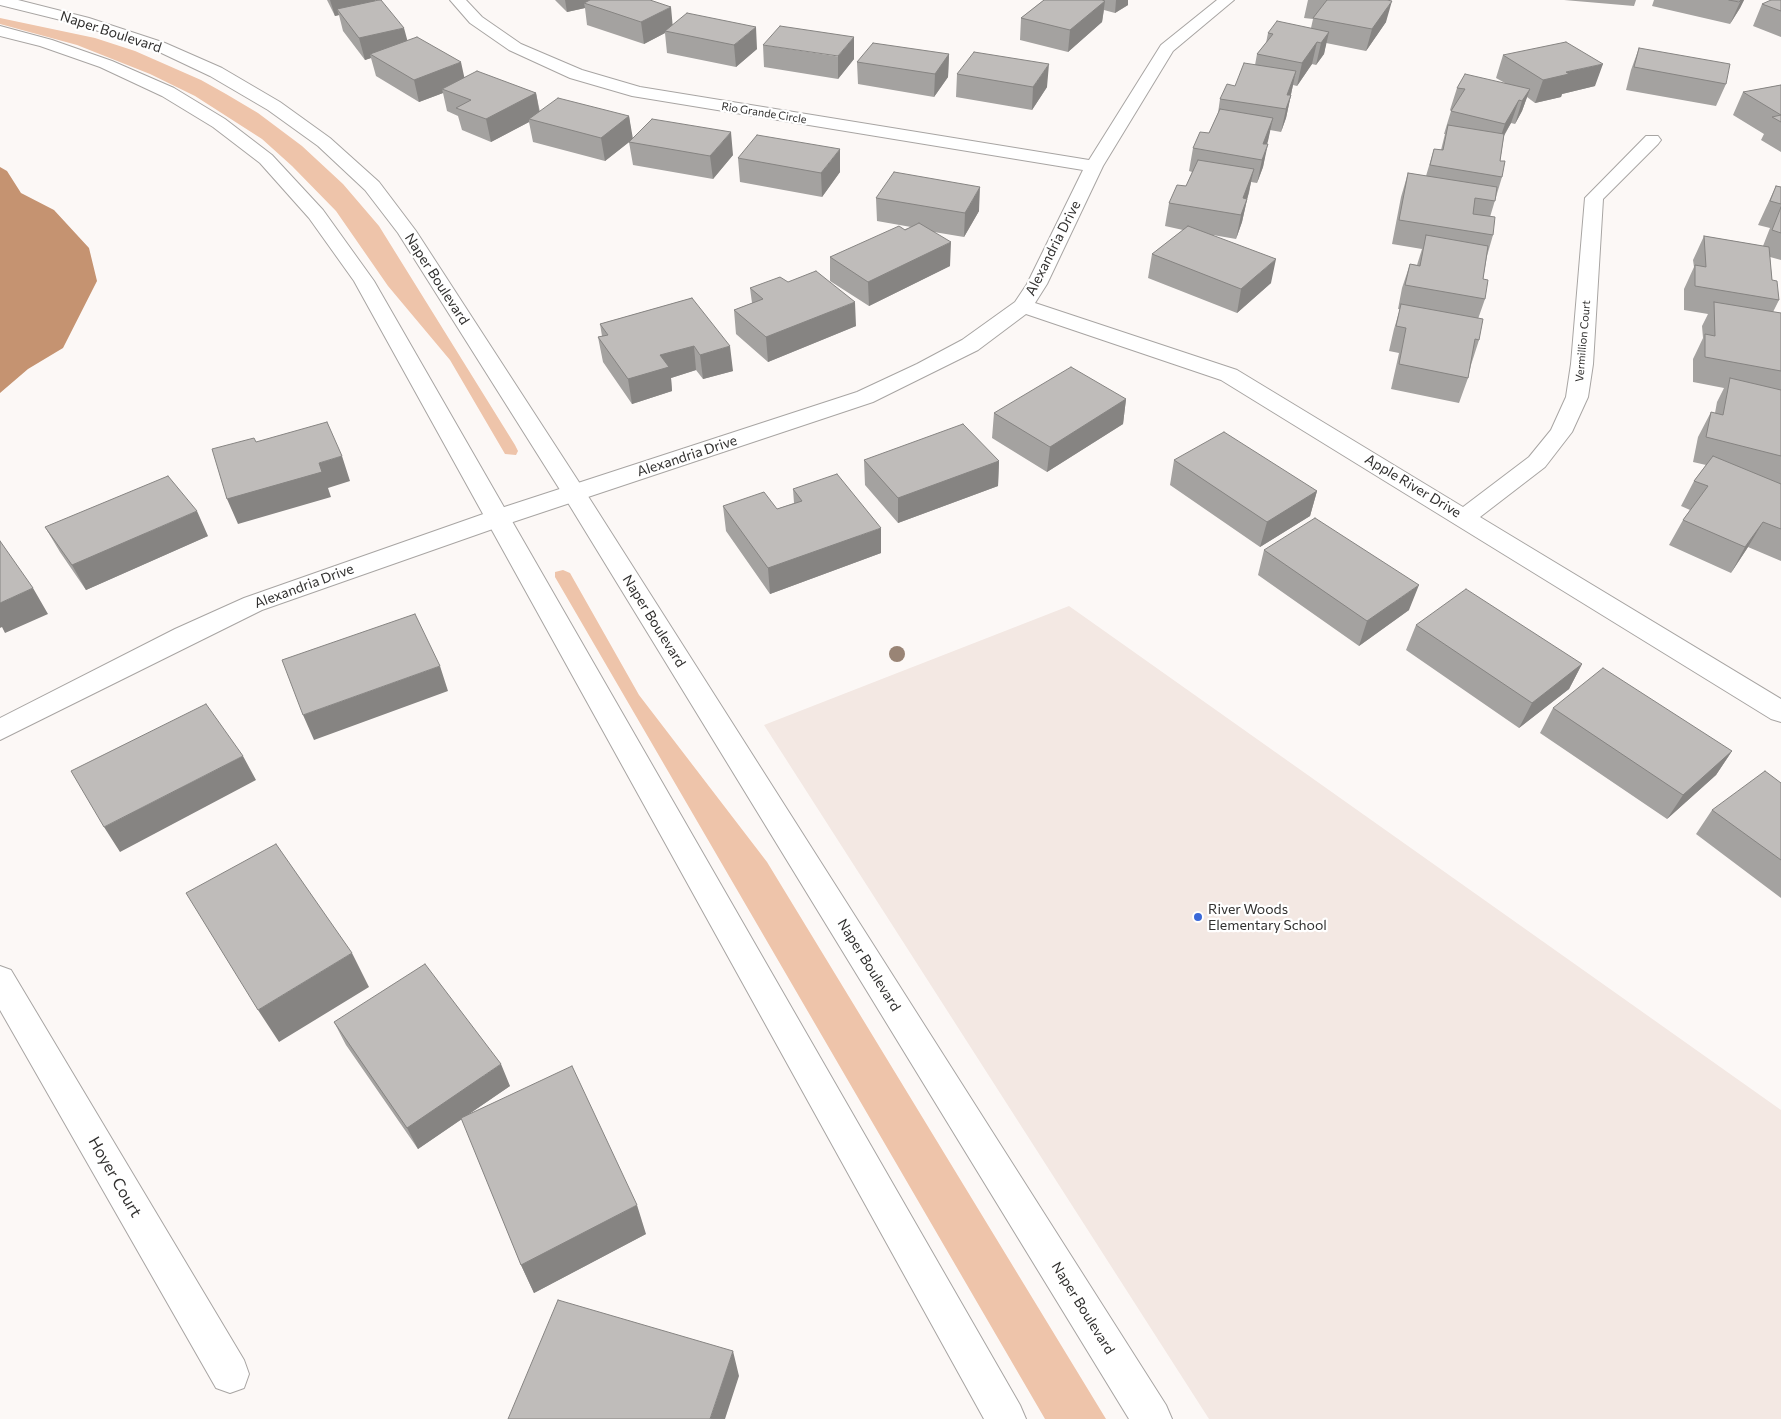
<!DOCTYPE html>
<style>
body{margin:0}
canvas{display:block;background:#fcf8f6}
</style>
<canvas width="1781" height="1419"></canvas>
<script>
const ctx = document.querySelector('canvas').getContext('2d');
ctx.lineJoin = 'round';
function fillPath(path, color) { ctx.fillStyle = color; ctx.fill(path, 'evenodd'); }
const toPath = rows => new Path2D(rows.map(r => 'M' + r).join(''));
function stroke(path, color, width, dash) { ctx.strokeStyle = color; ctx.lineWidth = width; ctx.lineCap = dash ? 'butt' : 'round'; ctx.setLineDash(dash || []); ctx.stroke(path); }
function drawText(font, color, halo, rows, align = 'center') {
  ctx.font = font + ' Commissioner,sans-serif'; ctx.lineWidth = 4.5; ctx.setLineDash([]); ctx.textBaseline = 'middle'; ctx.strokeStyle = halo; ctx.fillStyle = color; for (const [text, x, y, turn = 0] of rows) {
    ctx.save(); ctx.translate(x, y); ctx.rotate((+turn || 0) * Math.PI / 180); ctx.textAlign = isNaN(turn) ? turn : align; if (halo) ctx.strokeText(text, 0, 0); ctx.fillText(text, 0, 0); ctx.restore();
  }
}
const built = toPath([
 [1069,606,1781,1110,1781,1419,1209,1419,764,725]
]);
const green = toPath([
 [0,18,95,38,135,51,201,80,226,94,258,113,302,146,343,184,379,226,515,445,518,451,516,455,505,454,450,360,388,286,336,211,292,166,262,139,195,96,150,74,77,45,0,24],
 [563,570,570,573,639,695,767,862,1106,1419,1045,1419,555,577,555,572]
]);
const water = toPath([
 [0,167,7,171,21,193,54,210,89,248,97,281,63,348,28,369,0,393]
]);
const street = toPath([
 [450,0,466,0,482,17,521,44,582,70,640,87,1089,160,1161,45,1217,0,1234,0,1173,51,1103,166,1047,284,1035,303,1237,370,1463,507,1529,457,1551,430,1566,397,1571,364,1585,198,1646,136,1658,136,1661,140,1658,144,1603,199,1593,364,1588,397,1572,432,1545,467,1480,517,1781,699,1781,722,1771,719,1221,380,1026,314,978,350,873,402,507,524,262,610,0,740,0,718,175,629,244,598,489,512,857,392,917,364,962,340,1015,302,1027,284,1083,170,632,96,570,78,509,50,470,23,450,0],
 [0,966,11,970,244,1360,249,1374,244,1388,230,1393,216,1388,0,1010,0,966]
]);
const secondary = toPath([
 [0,0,18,0,89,18,165,43,222,68,280,102,330,138,379,182,416,231,586,493,1166,1405,1172,1419,1129,1419,562,493,398,233,365,190,318,146,268,110,210,76,153,49,77,24,0,5,0,0],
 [0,26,52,40,112,61,174,88,225,119,272,155,323,210,374,281,1020,1405,1026,1419,984,1419,354,281,309,218,260,163,213,127,162,96,100,67,40,46,0,36,0,26]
]);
const trees = [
 [897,654]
];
const wall = toPath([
 [327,0,375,0,407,41,464,77,536,93,540,112,629,116,632,139,733,155,713,179,633,165,629,142,605,161,533,142,529,122,491,142,462,130,458,116,447,111,443,93,419,102,376,76,371,58,365,60,343,31,339,15,335,16],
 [555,0,650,0,673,25,757,49,736,67,667,53,665,33,644,44,587,25,585,8,567,12],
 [1044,0,1128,0,1128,5,1115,13,1104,10,1102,22,1068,52,1020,40,1021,18],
 [1308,0,1387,0,1386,22,1366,51,1326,43,1324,54,1316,65,1312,64,1297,86,1293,85,1286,118,1281,132,1270,130,1267,144,1263,167,1257,183,1251,182,1249,193,1247,199,1242,222,1236,239,1213,235,1271,283,1237,313,1148,278,1152,254,1183,230,1165,226,1169,203,1186,186,1192,172,1189,171,1193,148,1209,133,1218,113,1220,99,1235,86,1255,65,1257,54,1266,43,1268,33,1311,28,1313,19,1304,18],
 [1564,0,1636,0,1634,6],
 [1654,0,1744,0,1740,8,1730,24,1652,6],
 [1781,0,1781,37,1753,26,1762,4],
 [763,45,854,59,838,79,764,67],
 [1639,48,1726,84,1716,106,1626,90,1631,70],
 [949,54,948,77,934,97,858,84,857,62],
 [1503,55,1595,86,1562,94,1561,97,1535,103,1527,97,1522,111,1515,124,1511,123,1504,136,1500,161,1502,177,1490,217,1493,235,1487,256,1483,279,1485,299,1478,319,1479,340,1471,365,1468,378,1459,403,1391,389,1399,353,1389,351,1394,329,1400,309,1398,309,1402,288,1410,264,1417,265,1422,249,1392,244,1401,197,1408,173,1426,176,1434,149,1441,150,1445,134,1444,134,1451,111,1450,110,1457,88,1505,83,1496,78],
 [957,74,1047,87,1032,110,956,97],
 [1781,85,1781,152,1761,140,1764,134,1733,115,1743,92],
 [738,158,840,172,822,197,740,182],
 [1776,186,1781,187,1781,260,1770,257,1772,280,1779,300,1773,312,1781,313,1781,561,1748,547,1731,573,1669,545,1683,520,1690,510,1681,506,1694,481,1706,465,1693,462,1698,437,1711,412,1715,413,1717,402,1724,388,1693,382,1693,359,1703,338,1702,326,1708,314,1684,310,1684,289,1694,267,1693,260,1704,236,1763,246,1770,228,1758,225],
 [876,198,979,211,964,237,934,232,950,266,869,306,830,281,830,257,911,227,877,221],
 [788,282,856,326,768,362,736,334,734,310,752,303,750,288],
 [692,298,733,371,703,379,696,370,671,378,672,391,632,404,603,362,598,337,602,336,600,324],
 [1126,399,1123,424,1047,472,992,438,994,413],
 [864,460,999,461,998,486,898,523,865,485],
 [1174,460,1317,491,1310,516,1260,547,1170,485],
 [793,489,881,553,770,594,726,531,723,506,777,509,794,503],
 [45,527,208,536,86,590,60,552],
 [1264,550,1409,610,1359,646,1258,575],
 [1416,625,1582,664,1569,689,1519,728,1406,650],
 [1553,708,1732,751,1716,775,1667,819,1540,733],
 [1781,783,1781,898,1696,834,1712,810],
 [334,1022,510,1086,466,1116,646,1234,534,1293,521,1265,462,1119,418,1149,346,1045]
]);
const shadedWall = toPath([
 [330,0,375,0,378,9,337,9,339,15,335,16],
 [565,0,621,0,584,3,585,8,567,12],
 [1116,0,1128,0,1128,5,1115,13],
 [1741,0,1744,0,1740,8,1730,24],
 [1105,1,1102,22,1068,52,1070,30],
 [1392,1,1386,22,1366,51,1372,29],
 [671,7,673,29,665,31,665,33,644,44,641,22],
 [756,27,757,49,736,67,734,45],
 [404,28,410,50,370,54,371,58,365,60,359,38],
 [1329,32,1324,54,1316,65,1321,43],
 [854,37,854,59,838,79,838,56],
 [1317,42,1312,64,1297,86,1302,63],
 [949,54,948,77,934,97,935,74],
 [461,62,466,85,442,89,443,93,419,102,414,80],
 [1049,64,1047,87,1032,110,1033,87],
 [1603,64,1595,86,1562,94,1561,97,1535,103,1543,80,1566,72],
 [1296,71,1291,94,1285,109,1287,95],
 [1530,89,1522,111,1515,124,1522,101],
 [536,93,540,116,529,119,529,122,491,142,486,119],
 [1291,95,1286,118,1281,132,1286,109],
 [1519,100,1511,123,1497,147,1505,124],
 [629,116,633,139,605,161,601,138],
 [1273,118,1268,141,1261,159,1263,144],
 [731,132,733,155,713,179,710,156],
 [1268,144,1263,167,1257,183,1262,160],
 [840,149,840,172,822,197,821,173],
 [1254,169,1242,222,1236,239,1241,215,1243,198],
 [980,187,979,211,964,237,965,213],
 [951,242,950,266,869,306,868,282],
 [1276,259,1271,283,1237,313,1241,289],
 [855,302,856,326,768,362,766,337],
 [694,346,696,370,671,378,672,391,632,404,628,379,660,355],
 [730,346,733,371,703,379,700,355],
 [1126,399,1123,424,1047,472,1050,447],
 [342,456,350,481,328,488,331,497,238,524,227,499,319,463],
 [999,461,998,486,898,523,898,498],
 [1317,491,1310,516,1260,547,1267,522],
 [197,511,208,536,86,590,72,565],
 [1763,522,1748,547,1731,573,1745,547],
 [881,528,881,553,770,594,768,568],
 [1419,585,1409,610,1359,646,1367,621],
 [33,588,48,614,5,633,2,627,0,628,0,603],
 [1582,664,1569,689,1519,728,1532,703],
 [440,666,448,691,314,740,303,715],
 [1732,751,1716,775,1667,819,1683,795],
 [243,756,256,780,120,852,104,827],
 [352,953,369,987,279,1042,258,1010],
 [501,1064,510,1086,418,1149,407,1128],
 [637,1205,646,1234,534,1293,521,1265],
 [733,1351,739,1376,725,1419,710,1419]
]);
const building = toPath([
 [379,0,381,0,404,28,359,38,337,9,379,0],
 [590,0,650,0,671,7,641,22,584,3,590,0],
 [1044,0,1102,0,1105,1,1070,30,1021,18,1044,0],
 [1327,0,1387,0,1392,1,1372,29,1313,18,1327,0],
 [1729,0,1741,0,1739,2,1729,0],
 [1771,0,1781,0,1781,11,1762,4,1771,0],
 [687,13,756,27,734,45,665,31,687,13],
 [1277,21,1329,32,1321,43,1317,42,1302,63,1257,54,1273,34,1268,33,1277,21],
 [780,26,854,37,838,56,763,45,780,26],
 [417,37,461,62,414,80,370,54,417,37],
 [1566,42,1603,64,1566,72,1569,74,1543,80,1503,55,1566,42],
 [873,43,949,54,935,74,857,62,873,43],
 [1639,48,1730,64,1726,84,1634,67,1639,48],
 [974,52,1049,64,1033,87,957,74,974,52],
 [1244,63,1296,71,1287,95,1291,95,1286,109,1220,99,1227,84,1235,86,1244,63],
 [477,71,536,93,486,119,456,108,471,100,442,89,477,71],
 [1465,74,1530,89,1522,101,1519,100,1505,124,1451,111,1465,89,1457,88,1465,74],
 [1781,85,1781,122,1772,117,1781,115,1743,92,1781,85],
 [558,98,629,116,601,138,529,119,558,98],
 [1220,109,1273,118,1263,144,1268,144,1262,160,1193,148,1200,132,1209,133,1220,109],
 [652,119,731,132,710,156,629,142,652,119],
 [1448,125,1504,134,1500,161,1505,161,1502,177,1430,165,1434,149,1443,150,1448,125],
 [757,135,840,149,821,173,738,158,757,135],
 [1198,160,1254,169,1243,198,1247,199,1241,215,1169,203,1177,185,1186,186,1198,160],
 [894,172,980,187,965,213,876,198,894,172],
 [1408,173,1497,187,1495,201,1475,198,1473,214,1495,217,1493,235,1399,220,1408,173],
 [1776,186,1781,187,1781,204,1770,201,1776,186],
 [1781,207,1781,233,1772,230,1781,207],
 [919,223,951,242,868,282,830,257,899,226,905,230,919,223],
 [1188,226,1276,259,1241,289,1152,254,1188,226],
 [1426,235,1488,246,1483,279,1488,280,1485,299,1405,285,1410,264,1420,266,1426,235],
 [1704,236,1769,247,1772,280,1777,281,1779,300,1695,286,1695,265,1706,267,1704,236],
 [816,271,855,302,766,337,734,310,763,299,750,288,780,277,788,282,816,271],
 [692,298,730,346,700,355,694,346,660,355,669,367,628,379,598,337,608,335,600,324,692,298],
 [1714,302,1781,313,1781,371,1705,357,1705,334,1715,336,1714,302],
 [1401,304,1483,319,1479,340,1475,339,1468,378,1399,364,1406,328,1396,326,1401,304],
 [1071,367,1126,399,1050,447,994,413,1071,367],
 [1730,378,1781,390,1781,456,1706,437,1711,412,1723,415,1730,378],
 [327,422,342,456,319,463,322,472,227,499,212,449,254,438,256,442,327,422],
 [963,424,999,461,898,498,864,460,963,424],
 [1224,432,1317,491,1267,522,1174,460,1224,432],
 [1713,456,1781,484,1781,529,1763,522,1745,547,1683,520,1708,486,1694,481,1713,456],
 [837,474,881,528,768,568,723,506,764,492,777,509,802,501,793,489,837,474],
 [168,476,197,511,72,565,45,527,168,476],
 [1315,518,1419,585,1367,621,1264,550,1315,518],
 [0,541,33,588,0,603,0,541],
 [1466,589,1582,664,1532,703,1416,625,1466,589],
 [415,614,440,666,303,715,282,660,415,614],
 [1603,668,1732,751,1683,795,1553,708,1603,668],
 [206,704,243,756,104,827,71,771,206,704],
 [1765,771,1781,783,1781,860,1712,810,1765,771],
 [276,844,352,953,258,1010,186,893,276,844],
 [425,964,501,1064,407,1128,334,1022,425,964],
 [572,1066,637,1205,521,1265,461,1118,572,1066],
 [558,1300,733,1351,710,1419,508,1419,558,1300]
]);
const markers = [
 [1198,917,5,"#3a68d8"]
];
const farStreetnames = [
 ["Rio Grande Circle",764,113,9],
 ["Vermillion Court",1583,341,-85]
];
const streetNames = [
 ["Naper Boulevard",111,32,18],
 ["Alexandria Drive",1053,248,-63],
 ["Naper Boulevard",437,279,57],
 ["Alexandria Drive",687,456,-18],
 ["Apple River Drive",1413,486,31],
 ["Alexandria Drive",304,586,-20],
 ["Naper Boulevard",654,621,58],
 ["Naper Boulevard",869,965,58],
 ["Naper Boulevard",1083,1308,58]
];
const poiNames = [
 ["River Woods",1208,909],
 ["Elementary School",1208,925]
];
const nearStreetnames = [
 ["Hoyer Court",115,1177,60]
];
fillPath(built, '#f3e8e3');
fillPath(green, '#eec4aa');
fillPath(water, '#c59371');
stroke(street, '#a8a5a3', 2);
stroke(secondary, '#a8a5a3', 2);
fillPath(street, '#fff');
fillPath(secondary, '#fff');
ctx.fillStyle = '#998475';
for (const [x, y] of trees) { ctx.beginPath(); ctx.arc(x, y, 8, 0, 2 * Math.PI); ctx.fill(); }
fillPath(wall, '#a4a2a0');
fillPath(shadedWall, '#868482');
fillPath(building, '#bfbcba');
stroke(building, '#868482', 1);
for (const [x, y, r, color] of markers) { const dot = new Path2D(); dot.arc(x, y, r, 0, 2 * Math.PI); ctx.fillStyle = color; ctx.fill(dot); stroke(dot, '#fff', 2); }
drawText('11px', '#31302f', '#fff', farStreetnames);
drawText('14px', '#31302f', '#fff', streetNames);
drawText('14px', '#31302f', '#fff', poiNames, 'left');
drawText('16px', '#31302f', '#fff', nearStreetnames);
</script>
